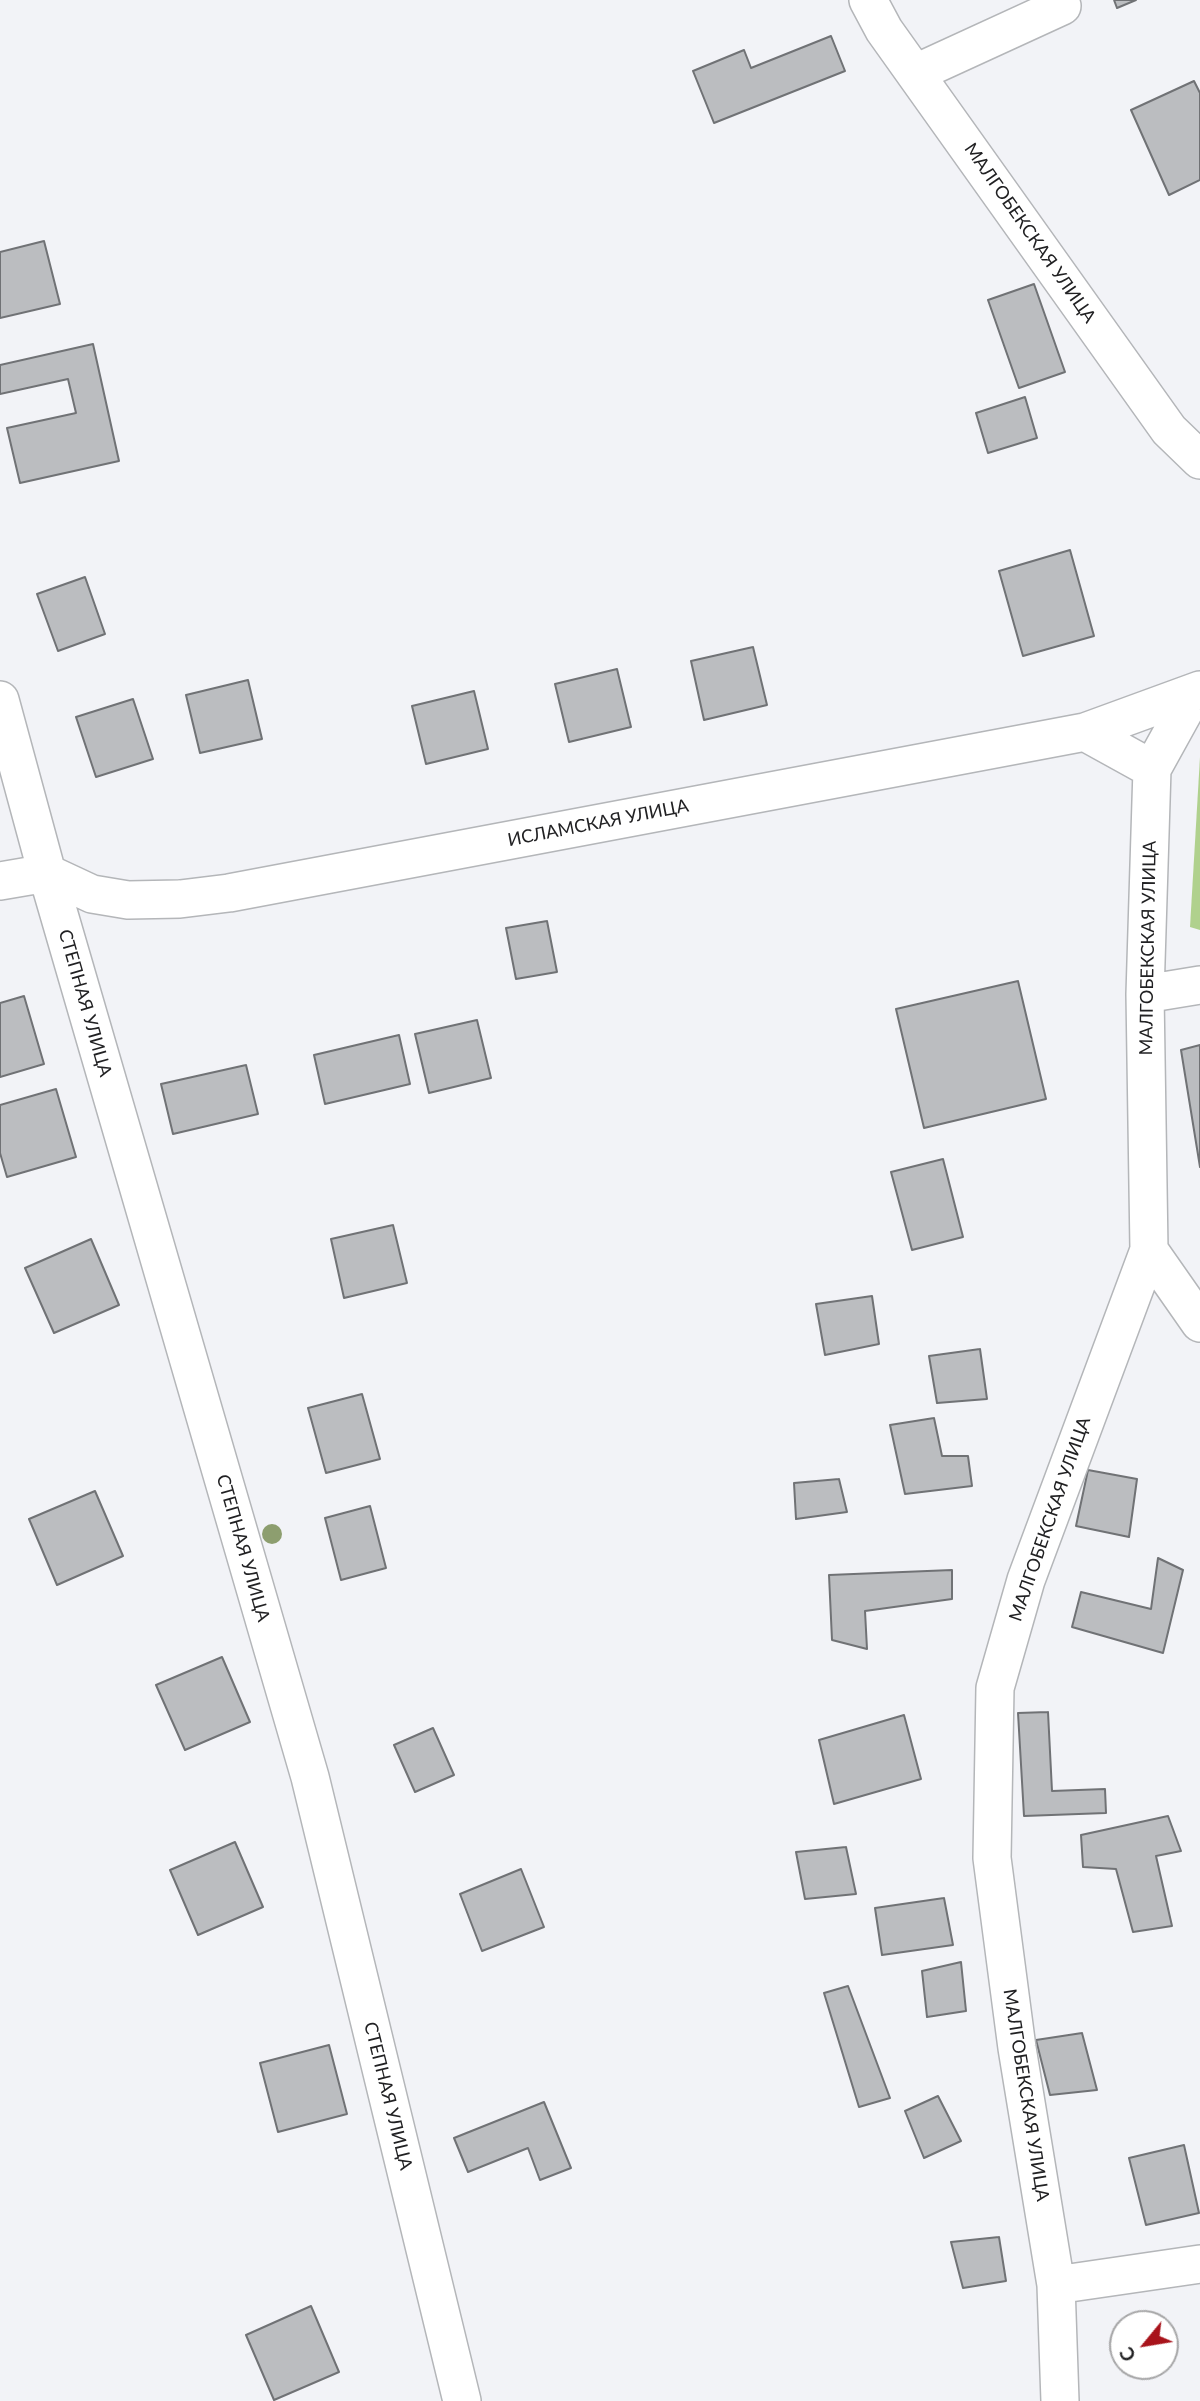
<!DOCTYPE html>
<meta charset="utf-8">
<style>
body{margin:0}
#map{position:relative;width:1200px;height:2401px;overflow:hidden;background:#f2f3f7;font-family:Lato,sans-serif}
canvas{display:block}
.north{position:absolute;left:1109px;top:2310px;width:70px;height:70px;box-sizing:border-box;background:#fff;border:2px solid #a6a6a7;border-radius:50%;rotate:240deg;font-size:19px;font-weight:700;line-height:28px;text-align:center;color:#212123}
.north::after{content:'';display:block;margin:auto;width:24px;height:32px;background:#a8131b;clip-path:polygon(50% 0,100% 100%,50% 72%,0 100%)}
</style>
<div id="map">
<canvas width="1200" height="2401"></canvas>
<div class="north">С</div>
</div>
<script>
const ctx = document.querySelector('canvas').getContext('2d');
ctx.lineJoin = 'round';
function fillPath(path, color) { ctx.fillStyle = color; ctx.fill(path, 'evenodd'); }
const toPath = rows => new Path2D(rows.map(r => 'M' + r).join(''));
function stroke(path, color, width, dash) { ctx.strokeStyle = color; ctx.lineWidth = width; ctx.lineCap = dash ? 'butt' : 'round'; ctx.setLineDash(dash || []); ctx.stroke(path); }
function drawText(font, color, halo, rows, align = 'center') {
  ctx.font = font + ' Lato,sans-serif'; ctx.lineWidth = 7; ctx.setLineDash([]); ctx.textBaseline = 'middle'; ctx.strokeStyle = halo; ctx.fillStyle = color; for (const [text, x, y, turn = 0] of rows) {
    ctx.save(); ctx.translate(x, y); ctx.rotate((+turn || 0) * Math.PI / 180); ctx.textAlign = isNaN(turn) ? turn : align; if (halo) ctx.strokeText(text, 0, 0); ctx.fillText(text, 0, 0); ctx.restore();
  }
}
const green = toPath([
 [1200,757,1200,930,1190,927]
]);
const building = toPath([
 [1114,0,1136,0,1117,8,1114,0],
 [831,36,845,71,714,123,693,71,744,50,751,68,831,36],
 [1194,81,1200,93,1200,180,1169,195,1131,110,1194,81],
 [44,241,60,304,0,318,0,252,44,241],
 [1034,284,1065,372,1019,388,988,300,1034,284],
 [93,344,119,461,20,483,7,428,76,413,68,379,0,394,0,365,93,344],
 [1025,397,1037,438,988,453,976,413,1025,397],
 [1070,550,1094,636,1023,656,999,571,1070,550],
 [85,577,105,634,58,651,37,594,85,577],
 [753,647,767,705,704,720,691,661,753,647],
 [617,669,631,727,569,742,555,684,617,669],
 [248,680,262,739,200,753,186,695,248,680],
 [474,691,488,749,426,764,412,706,474,691],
 [133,699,153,759,96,777,76,717,133,699],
 [547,921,557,972,516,979,506,928,547,921],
 [1018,981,1046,1099,924,1128,896,1009,1018,981],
 [24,996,44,1064,0,1077,0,1003,24,996],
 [477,1020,491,1078,429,1093,415,1034,477,1020],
 [399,1035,410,1084,325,1104,314,1055,399,1035],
 [1200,1045,1200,1167,1181,1050,1200,1045],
 [246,1065,258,1114,173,1134,161,1084,246,1065],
 [56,1089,76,1157,7,1177,0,1153,0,1105,56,1089],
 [943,1159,963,1237,912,1250,891,1172,943,1159],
 [393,1225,407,1283,344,1298,331,1239,393,1225],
 [91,1239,119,1305,54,1333,25,1268,91,1239],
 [872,1296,879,1344,825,1355,816,1304,872,1296],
 [980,1349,987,1399,937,1403,929,1356,980,1349],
 [362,1394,380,1459,326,1473,308,1408,362,1394],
 [934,1418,942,1456,968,1456,972,1486,905,1494,890,1425,934,1418],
 [1088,1470,1137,1479,1129,1537,1076,1526,1088,1470],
 [839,1479,847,1512,796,1519,794,1483,839,1479],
 [95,1491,123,1556,57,1585,29,1519,95,1491],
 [370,1506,386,1568,341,1580,325,1518,370,1506],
 [1158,1558,1183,1570,1163,1653,1072,1627,1081,1592,1151,1609,1158,1558],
 [952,1570,952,1599,865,1611,867,1649,832,1640,829,1575,952,1570],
 [222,1657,250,1722,185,1750,156,1685,222,1657],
 [1048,1712,1052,1791,1105,1789,1106,1813,1024,1816,1018,1713,1048,1712],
 [904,1715,921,1779,834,1804,819,1740,904,1715],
 [433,1728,454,1775,415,1792,394,1745,433,1728],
 [1168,1816,1181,1851,1156,1856,1172,1926,1133,1932,1116,1869,1083,1867,1081,1835,1168,1816],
 [235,1842,263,1907,198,1935,170,1870,235,1842],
 [846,1847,856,1894,805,1899,796,1852,846,1847],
 [521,1869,544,1927,482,1951,460,1894,521,1869],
 [944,1898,953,1945,882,1955,875,1908,944,1898],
 [961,1962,966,2011,927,2017,922,1971,961,1962],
 [848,1986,890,2098,859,2107,824,1993,848,1986],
 [1082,2033,1097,2090,1050,2095,1036,2040,1082,2033],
 [329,2045,347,2114,278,2132,260,2063,329,2045],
 [938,2096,961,2141,924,2158,905,2111,938,2096],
 [544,2102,571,2168,540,2180,528,2148,468,2172,454,2138,544,2102],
 [1184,2145,1199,2213,1146,2225,1129,2158,1184,2145],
 [999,2237,1006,2281,963,2288,951,2242,999,2237],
 [311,2306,339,2372,274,2400,246,2335,311,2306]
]);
const minor = toPath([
 [868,0,884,30,1169,430,1200,460],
 [916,73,1062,6],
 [0,700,47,873,310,1777,462,2401],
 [1085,732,1152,769],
 [0,881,47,873,92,894,128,900,180,899,229,893,1085,732,1200,690],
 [1145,994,1200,985],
 [1149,1250,1200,1323],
 [1056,2285,1200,2264],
 [1060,2401,1056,2285,1017,2048,992,1858,995,1688,1026,1580,1149,1250,1145,994,1152,769,1194,693]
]);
const trees = [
 [272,1534]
];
const streetNames = [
 ["МАЛГОБЕКСКАЯ УЛИЦА",1030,233,55],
 ["ИСЛАМСКАЯ УЛИЦА",598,823,-11],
 ["МАЛГОБЕКСКАЯ УЛИЦА",1148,948,-89],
 ["СТЕПНАЯ УЛИЦА",85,1003,74],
 ["МАЛГОБЕКСКАЯ УЛИЦА",1050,1519,-71],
 ["СТЕПНАЯ УЛИЦА",243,1548,74],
 ["МАЛГОБЕКСКАЯ УЛИЦА",1026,2095,81],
 ["СТЕПНАЯ УЛИЦА",388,2096,76]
];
fillPath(green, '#b0d18d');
fillPath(building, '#bbbdc0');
stroke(building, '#707275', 2);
stroke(minor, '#b4b6b9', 40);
stroke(minor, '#fff', 37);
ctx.fillStyle = '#8d9e6f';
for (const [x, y] of trees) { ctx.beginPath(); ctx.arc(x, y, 10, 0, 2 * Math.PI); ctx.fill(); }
drawText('18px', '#212123', '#fff', streetNames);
</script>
